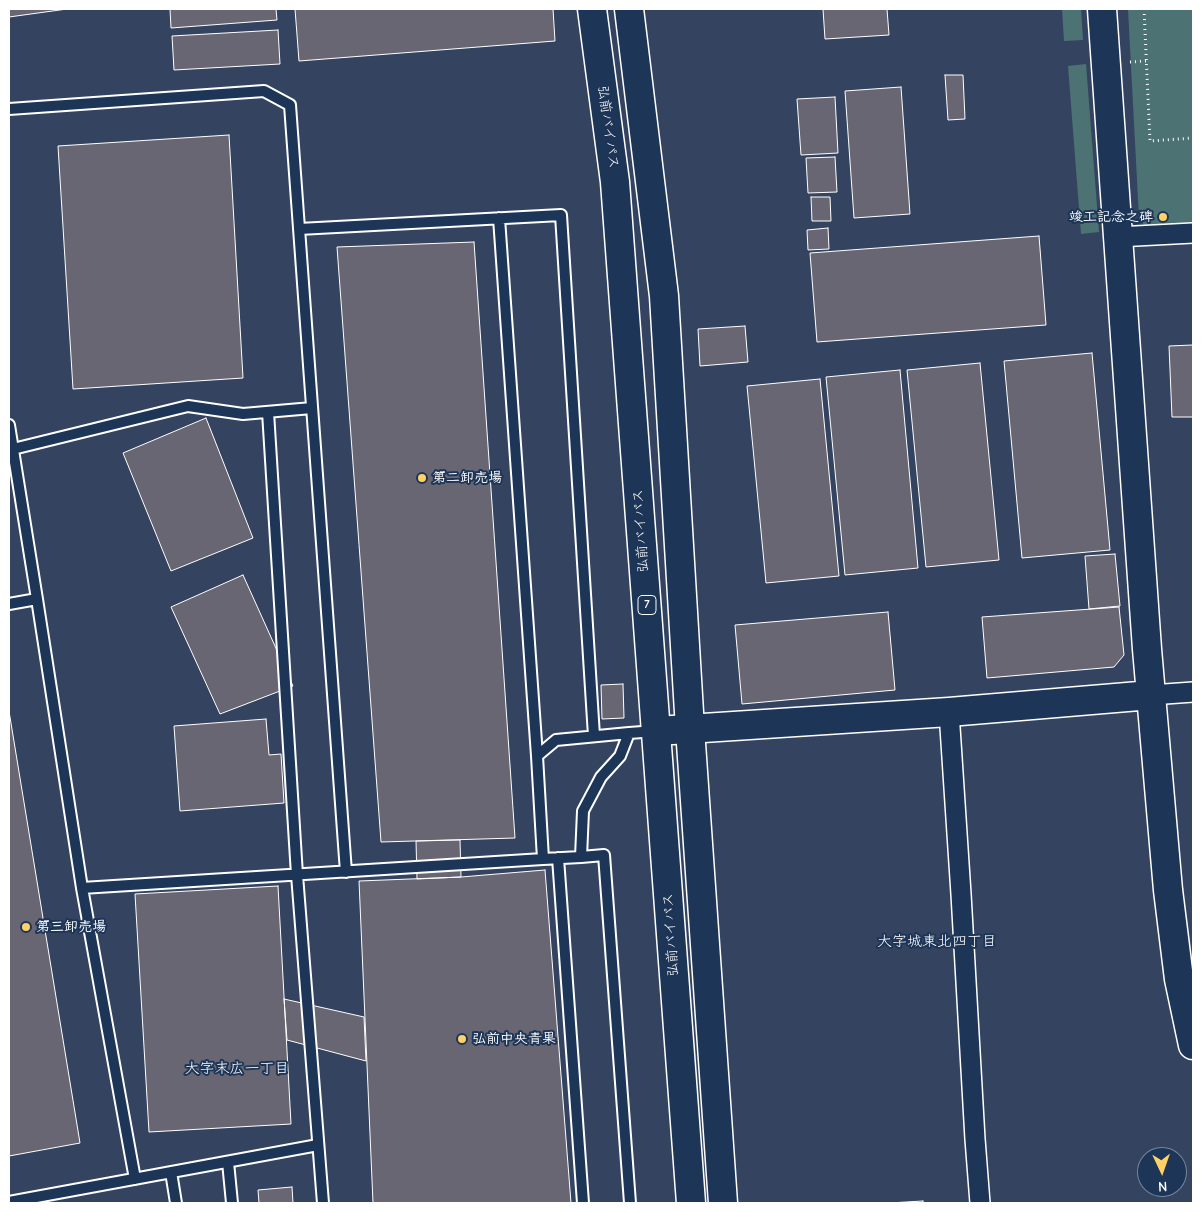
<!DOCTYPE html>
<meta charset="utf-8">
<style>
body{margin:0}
#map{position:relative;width:1202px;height:1212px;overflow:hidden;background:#344460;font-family:"Comic Neue",sans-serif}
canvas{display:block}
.frame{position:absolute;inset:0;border:10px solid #fff;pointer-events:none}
.north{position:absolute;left:1137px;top:1147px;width:50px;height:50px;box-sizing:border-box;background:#1d3557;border:1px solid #77869a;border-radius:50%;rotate:177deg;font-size:14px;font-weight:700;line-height:20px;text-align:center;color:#fff}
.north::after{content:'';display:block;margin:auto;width:18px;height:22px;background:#ffd166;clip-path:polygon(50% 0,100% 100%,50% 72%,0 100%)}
</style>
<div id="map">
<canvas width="1202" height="1212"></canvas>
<div class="frame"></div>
<div class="north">N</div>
</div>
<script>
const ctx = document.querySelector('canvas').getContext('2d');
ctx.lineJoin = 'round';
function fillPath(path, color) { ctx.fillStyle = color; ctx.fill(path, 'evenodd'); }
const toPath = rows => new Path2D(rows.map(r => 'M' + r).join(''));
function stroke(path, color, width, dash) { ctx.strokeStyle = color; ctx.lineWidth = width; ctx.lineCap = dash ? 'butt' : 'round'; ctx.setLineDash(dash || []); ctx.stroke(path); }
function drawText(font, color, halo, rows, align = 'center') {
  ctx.font = font + ' "Comic Neue","Klee One",sans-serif'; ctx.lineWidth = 4; ctx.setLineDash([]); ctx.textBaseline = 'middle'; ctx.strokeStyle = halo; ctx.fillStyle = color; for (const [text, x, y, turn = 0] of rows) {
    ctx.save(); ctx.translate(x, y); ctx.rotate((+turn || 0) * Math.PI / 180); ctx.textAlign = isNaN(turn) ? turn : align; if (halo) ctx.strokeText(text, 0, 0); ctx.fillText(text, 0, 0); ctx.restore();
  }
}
const green = toPath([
 [1062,9,1081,9,1083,40,1064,41],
 [1128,9,1193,9,1193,226,1148,231,1139,218],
 [1086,64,1099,232,1081,234,1068,66]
]);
const building = toPath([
 [9,9,67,9,9,17,9,9],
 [170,9,276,9,277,20,171,28,170,9],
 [295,9,553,9,555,41,299,61,295,9],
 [823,9,887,9,889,35,825,39,823,9],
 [278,30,280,64,174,70,172,36,278,30],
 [945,75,963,75,965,119,948,120,945,75],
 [901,87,910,214,854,218,845,91,901,87],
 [835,97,838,153,801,155,797,99,835,97],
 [229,135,243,378,73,389,58,146,229,135],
 [835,157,837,192,808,193,806,158,835,157],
 [811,197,830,197,831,221,812,221,811,197],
 [828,228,829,249,808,250,807,230,828,228],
 [1039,236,1046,325,817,342,810,253,1039,236],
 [474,242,515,838,381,842,337,247,474,242],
 [745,326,748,362,700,366,698,329,745,326],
 [1193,345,1193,417,1172,417,1169,346,1193,345],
 [1092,353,1110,550,1022,558,1004,361,1092,353],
 [980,363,999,560,926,567,907,370,980,363],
 [900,370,918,568,845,575,826,377,900,370],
 [820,379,839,576,766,583,747,386,820,379],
 [206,418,253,538,171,571,123,453,206,418],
 [1115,554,1120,606,1089,609,1085,556,1115,554],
 [243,575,293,686,220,714,171,607,243,575],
 [1119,607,1124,655,1114,667,987,678,982,617,1119,607],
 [888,612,895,690,742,704,735,625,888,612],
 [623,684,624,718,602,719,601,685,623,684],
 [9,711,80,1143,9,1156,9,711],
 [266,719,269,755,281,754,284,803,180,811,174,726,266,719],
 [460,840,461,877,417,879,416,841,460,840],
 [545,870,571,1203,373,1203,359,881,461,877,545,870],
 [278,886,291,1124,149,1132,135,894,278,886],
 [284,999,364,1017,366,1061,287,1040,284,999],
 [292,1187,293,1203,259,1203,258,1190,292,1187],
 [923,1201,923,1203,889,1203,923,1201]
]);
const path = toPath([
 [1144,9,1150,141,1193,138],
 [1130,62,1146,61]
]);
const lane = toPath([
 [9,109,264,91,290,105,346,872],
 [499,218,537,756],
 [299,229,561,215,594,736],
 [268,412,297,875,323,1203],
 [9,425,37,599],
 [13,449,188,406,243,414,312,408],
 [9,604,37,599,82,888,543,859],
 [581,857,543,859,537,756,556,740,629,733],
 [558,858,583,1203],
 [82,888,135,1179],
 [228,1162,232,1203],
 [171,1172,176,1203],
 [9,1202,318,1145],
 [630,1203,604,855,581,857,583,811,601,777,620,756,629,733,656,731]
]);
const street = toPath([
 [1117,237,1193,233],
 [1151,695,1193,692],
 [949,712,961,894,975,1139,980,1203]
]);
const secondary = toPath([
 [1102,9,1147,649,1168,890,1179,979,1193,1045],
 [657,731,949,712,1151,695]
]);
const highway = toPath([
 [592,9,615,182,691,1203],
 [629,9,664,296,690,729,723,1203]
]);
const markers = [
 [1163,217,5,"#ffd166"],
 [422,478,5,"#ffd166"],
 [26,927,5,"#ffd166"],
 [462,1039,5,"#ffd166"]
];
const shields = [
 [647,605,18]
];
const shieldNames = [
 ["7",647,605]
];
const streetNames = [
 ["弘前バイパス",608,127,82],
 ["弘前バイパス",641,531,-94],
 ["弘前バイパス",671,935,-94]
];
const poiNames = [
 ["竣工記念之碑",1153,217,"right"],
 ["第二卸売場",432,478],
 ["第三卸売場",36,927],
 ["弘前中央青果",472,1039]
];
const neighbourhoodNames = [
 ["大字城東北四丁目",937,942],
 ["大字末広一丁目",237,1069]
];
fillPath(green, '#4c7274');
fillPath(building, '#696674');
stroke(building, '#fff', 1);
stroke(lane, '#fff', 14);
stroke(street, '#fff', 22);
stroke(secondary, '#fff', 31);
stroke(highway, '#fff', 31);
stroke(path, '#fff', 3, [1, 4]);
stroke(lane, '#1d3557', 10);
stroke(street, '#1d3557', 19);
stroke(secondary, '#1d3557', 28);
stroke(highway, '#1d3557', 28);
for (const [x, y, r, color] of markers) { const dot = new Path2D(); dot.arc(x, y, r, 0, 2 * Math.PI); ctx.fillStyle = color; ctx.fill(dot); stroke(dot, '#1d3557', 2); }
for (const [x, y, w] of shields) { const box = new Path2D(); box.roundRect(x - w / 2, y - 9.5, w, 19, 4); ctx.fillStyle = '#1d3557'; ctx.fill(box); stroke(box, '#fff', 1); }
drawText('bold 12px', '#fff', null, shieldNames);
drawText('14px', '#fff', '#1d3557', streetNames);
drawText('bold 14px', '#fff', '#1d3557', poiNames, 'left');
drawText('15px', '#fff', '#1d3557', neighbourhoodNames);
</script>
